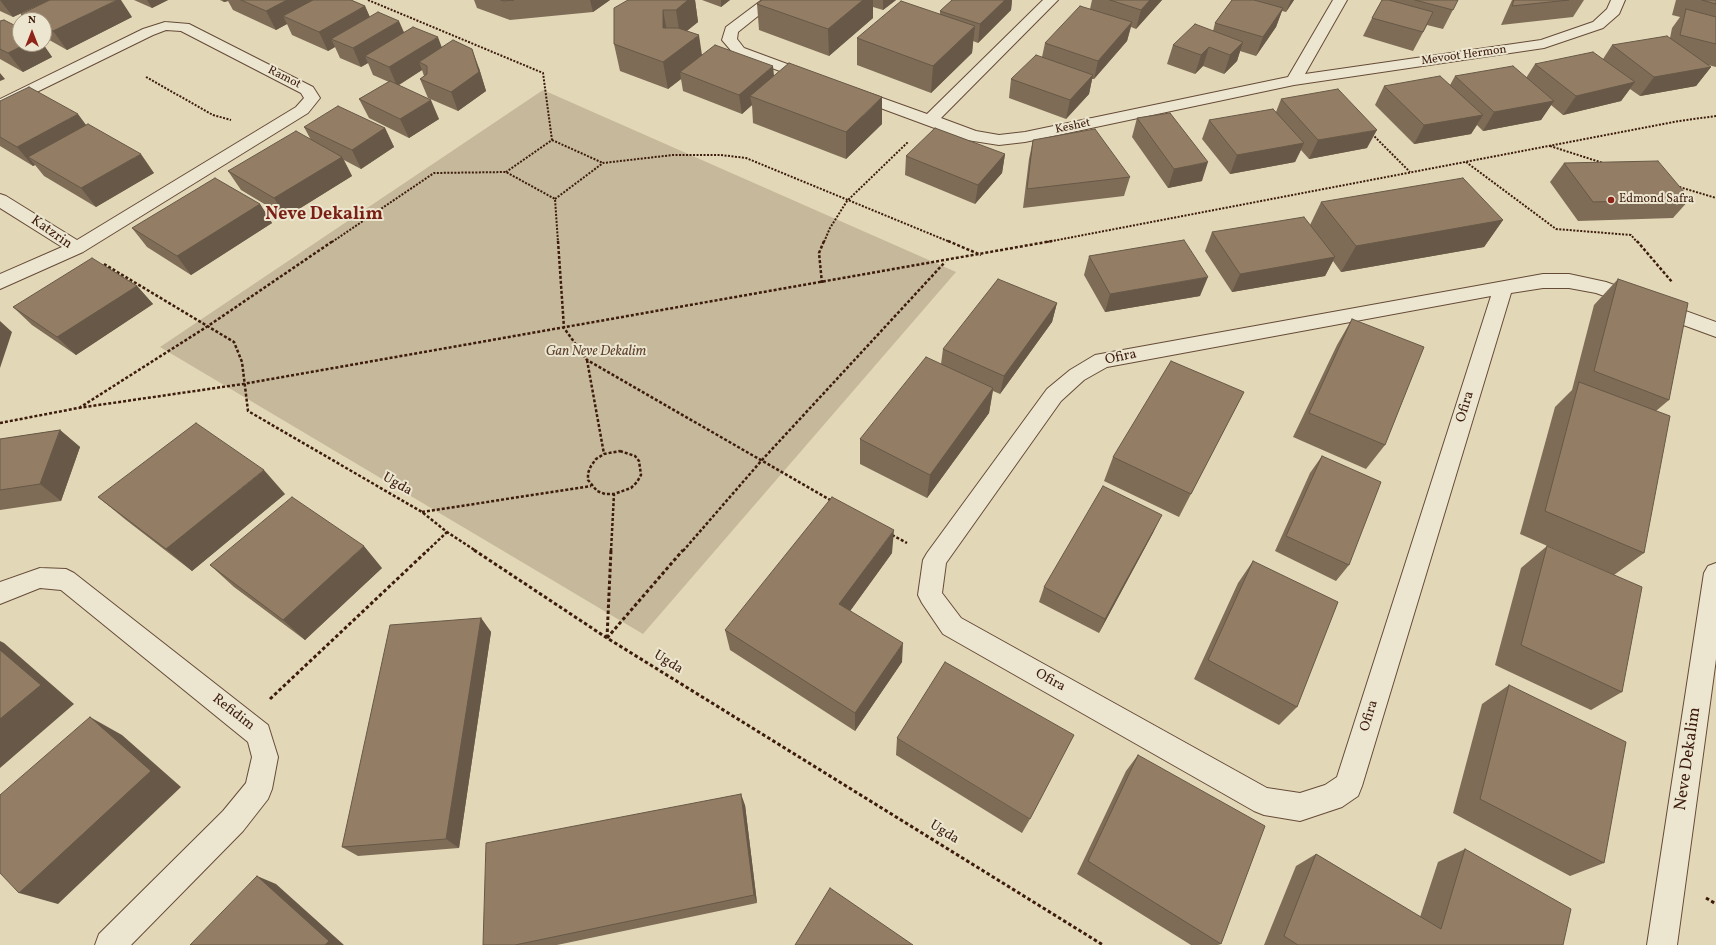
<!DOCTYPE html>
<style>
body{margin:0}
#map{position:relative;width:1716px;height:945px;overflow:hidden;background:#e2d8b7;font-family:Vollkorn,serif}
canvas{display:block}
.north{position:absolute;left:12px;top:12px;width:40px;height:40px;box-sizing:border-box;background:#ece6d0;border:1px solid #a69582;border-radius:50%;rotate:0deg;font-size:11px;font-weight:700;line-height:16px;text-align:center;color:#3d1c0d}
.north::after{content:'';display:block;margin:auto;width:14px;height:18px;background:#8f2418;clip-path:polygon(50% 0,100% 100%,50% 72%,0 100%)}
</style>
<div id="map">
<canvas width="1716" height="945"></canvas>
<div class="north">N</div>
</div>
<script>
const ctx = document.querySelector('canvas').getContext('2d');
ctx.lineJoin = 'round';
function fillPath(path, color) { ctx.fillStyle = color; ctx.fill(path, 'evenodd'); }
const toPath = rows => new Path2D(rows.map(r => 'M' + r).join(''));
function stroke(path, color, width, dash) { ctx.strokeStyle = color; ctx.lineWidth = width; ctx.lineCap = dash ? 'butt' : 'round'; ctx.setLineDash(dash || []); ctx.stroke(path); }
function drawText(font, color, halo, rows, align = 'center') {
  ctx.font = font + ' Vollkorn,serif'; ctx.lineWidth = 4; ctx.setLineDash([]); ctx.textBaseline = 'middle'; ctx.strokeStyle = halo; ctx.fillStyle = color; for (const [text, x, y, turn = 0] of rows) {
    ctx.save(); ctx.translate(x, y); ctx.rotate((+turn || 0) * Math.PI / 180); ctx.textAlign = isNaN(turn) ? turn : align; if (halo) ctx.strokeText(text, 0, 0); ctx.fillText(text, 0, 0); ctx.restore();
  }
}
const green = toPath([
 [543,90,956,272,643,634,160,347]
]);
const pathFar2 = toPath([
 [368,0,543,73,552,140,506,172],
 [146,77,213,115,231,120],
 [1372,134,1410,172],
 [552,140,603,163],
 [1550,146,1603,163],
 [1466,162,1556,229,1631,235,1637,242],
 [1676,186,1716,198],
 [555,199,603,163,673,155,721,155,746,158,950,242],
 [332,242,434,173,506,172,555,199,558,242],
 [824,242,830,228,847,201,908,142],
 [1047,242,1679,121,1716,116]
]);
const pathFar1 = toPath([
 [558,241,564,328,587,360,832,501],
 [948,241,981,255],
 [1637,241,1672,282],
 [104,264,234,342,242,362,248,411,422,512,447,532,476,551],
 [822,283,819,253,824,241],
 [587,360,604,454],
 [79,408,208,326,333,241],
 [0,423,78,408,243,384,1052,241],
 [620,451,635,456,639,461,641,475,637,482,631,488,614,494,605,494,597,491,588,480,588,473,591,466,596,459,604,454,620,451],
 [422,512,591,486],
 [892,535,907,543],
 [427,551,447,532],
 [611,551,614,494],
 [683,551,762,460,945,262]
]);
const path = toPath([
 [474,550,607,638,1103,945],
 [607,638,683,550],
 [607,638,611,550],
 [270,699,428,550],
 [1706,898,1716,904]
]);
const minor = toPath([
 [762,0,778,0,738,32,737,39,744,48,817,75,820,78,817,81,807,81,734,54,722,40,726,27,762,0],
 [1043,0,1058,0,941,118,976,131,999,135,1025,132,1288,77,1333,0,1347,0,1305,74,1541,40,1593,22,1607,9,1611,0,1625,0,1619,14,1603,28,1544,48,1294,85,1025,142,999,145,967,140,848,96,846,93,848,90,854,88,860,90,927,114,1043,0],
 [165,22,189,24,313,87,320,98,308,113,83,252,0,289,0,274,62,247,0,208,0,194,6,196,77,240,296,107,304,98,301,93,181,31,166,30,153,35,0,110,0,99,143,29,165,22],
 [1543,274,1569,274,1606,282,1716,322,1716,337,1596,293,1569,288,1543,288,1511,293,1362,786,1358,796,1342,807,1300,821,1264,815,1254,811,943,634,922,603,918,595,923,560,927,553,1047,389,1070,370,1095,355,1543,274],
 [1491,296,1337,777,1325,785,1300,793,1267,788,961,618,942,593,946,563,1061,401,1084,380,1107,367,1491,296],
 [1716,563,1716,659,1677,945,1647,945,1704,573,1708,566,1716,563],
 [40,568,66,569,74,573,268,725,278,757,272,789,268,799,243,831,131,945,95,945,99,934,223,811,246,783,252,757,248,742,61,590,40,588,0,604,0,582,40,568]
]);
const wall = toPath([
 [0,0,50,0,13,17,0,11],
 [134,0,168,0,152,8],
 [220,0,351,0,365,6,370,17,404,32,442,47,479,68,486,91,458,111,428,98,420,79,424,76,422,70,399,85,439,119,409,138,369,118,359,99,389,82,373,75,368,63,361,67,340,58,335,47,328,51,292,35,287,24,276,30,233,10,228,1,224,2],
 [474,0,610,0,593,12,510,20,477,8],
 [628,0,695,0,698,22,687,31,702,55,774,76,882,124,846,159,753,123,752,105,742,114,683,91,681,79,668,89,620,71,614,44],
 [702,0,730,0,721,7],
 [762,0,896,0,883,10,873,7,873,18,829,56,759,30,757,4],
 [952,0,1012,0,1011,10,978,43,973,41,972,53,931,93,857,65,857,38,940,14,940,11],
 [1092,0,1162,0,1136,29,1131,27,1127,41,1094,79,1092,79,1089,94,1066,119,1009,98,1011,79,1042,57,1045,43,1090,9],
 [1232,0,1294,0,1286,12,1282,11,1276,27,1256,56,1240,51,1237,61,1224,74,1203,66,1195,74,1167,64,1173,45,1213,31,1215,23],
 [1382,0,1458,0,1443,29,1427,25,1413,51,1363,36,1372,18],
 [1512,0,1584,0,1573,17,1501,25],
 [1676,0,1716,0,1716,67,1708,65,1711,67,1696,86,1640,96,1630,89,1621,101,1563,115,1551,105,1541,120,1483,131,1477,125,1471,134,1414,144,1375,105,1384,86,1450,85,1455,76,1526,78,1535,64,1603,59,1612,45,1670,38,1672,28,1680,17,1672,15],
 [21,14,132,17,67,50,44,37,44,20,26,20],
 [0,21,20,44,43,44,52,57,23,72,0,59],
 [1281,99,1367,148,1309,159,1301,150,1295,162,1230,174,1202,139,1209,120,1276,112],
 [0,101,86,125,154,173,96,207,44,176,35,165,33,166,0,146],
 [1137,118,1202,181,1168,188,1132,137],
 [304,127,385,128,394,147,361,169,344,160,352,176,286,217,241,190,228,171,311,140],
 [1033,140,1130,177,1124,196,1023,208,1029,159],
 [1005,154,1002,173,975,204,905,175,906,156],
 [1564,163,1690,199,1673,218,1578,221,1550,182],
 [1321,202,1503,220,1484,247,1341,272,1333,261,1325,276,1232,292,1205,251,1212,232,1310,225],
 [260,204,272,223,191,275,147,247,132,228],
 [1089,256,1200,296,1105,312,1084,275],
 [1618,279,1669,400,1656,411,1644,553,1614,575,1520,534,1555,407,1572,390,1594,305],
 [137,286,153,304,76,355,32,325,13,307],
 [1057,303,1052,322,1000,394,993,391,989,413,927,498,860,464,860,439,941,364,943,349],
 [1352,319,1385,445,1366,469,1293,437,1337,345],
 [1244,392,1179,517,1104,481,1113,457],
 [60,430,80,447,61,501,0,510,0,439],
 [1322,456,1349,565,1336,581,1275,551,1310,473],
 [285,494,192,571,126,520,98,497],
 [1154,531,1099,633,1039,602,1044,587],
 [1547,546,1622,692,1591,710,1495,665,1521,568],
 [892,553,850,611,902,662,855,731,730,650,725,630],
 [1253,561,1297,707,1279,725,1194,679,1238,583],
 [210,565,382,568,305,640,234,587],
 [481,618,491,632,459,848,358,856,342,847],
 [1509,685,1604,863,1570,876,1453,813,1482,704],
 [897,738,1030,819,1022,833,896,755],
 [1138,755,1221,944,1218,945,1191,945,1077,874,1126,771],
 [745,805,757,903,557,945,483,945],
 [1465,849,1563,945,1264,945,1296,866,1316,854,1420,917,1438,862]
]);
const shadedWall = toPath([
 [0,0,50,0,13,17],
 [117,0,121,0,132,17,67,50,53,31],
 [147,0,168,0,152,8],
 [223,0,227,0,228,1,224,2],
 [287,0,320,0,283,16,287,24,276,30,266,11],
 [590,0,610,0,593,12],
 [688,0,695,0,698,22,680,36,676,10],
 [721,0,730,0,721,7],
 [863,0,873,0,873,18,829,56,828,29],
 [883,0,896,0,883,10],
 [1005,0,1012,0,1011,10,978,43,980,24],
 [1150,0,1162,0,1136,29,1141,10],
 [1291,0,1294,0,1286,12],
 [365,6,373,25,331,39,335,47,328,51,319,32],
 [1283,8,1276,27,1256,56,1263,37],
 [663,10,668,37,663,28],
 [399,21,407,39,365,56,368,63,361,67,353,48],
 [1132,22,1127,41,1094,79,1098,61],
 [975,26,972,53,931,93,933,66],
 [699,35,703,62,680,72,681,79,668,89,663,62],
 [438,37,445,56,427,66,419,62,422,70,397,86,389,67],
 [1243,42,1237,61,1224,74,1230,55],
 [26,44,43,44,52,57,23,72,8,53],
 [1209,47,1203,66,1195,74,1201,55],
 [472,49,479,68,486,91,458,111,451,92],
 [773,66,775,85,750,96,752,105,742,114,739,95],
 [1711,67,1696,86,1640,96,1654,77],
 [0,73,5,79,0,81],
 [1093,75,1089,94,1066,119,1070,100],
 [1635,82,1621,101,1563,115,1576,96],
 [882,97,882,124,846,159,846,132],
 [431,100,439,119,409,138,400,119],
 [1554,101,1541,120,1483,131,1494,112],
 [78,114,92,133,28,157,35,165,33,166,17,147],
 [1483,115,1471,134,1414,144,1424,125],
 [385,128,394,147,361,169,352,150],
 [1377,130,1367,148,1309,159,1318,140],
 [1304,143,1295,162,1230,174,1237,155],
 [141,154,154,173,96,207,81,188],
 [1005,154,1002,173,975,204,978,185],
 [342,157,352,176,286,217,274,198],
 [1208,162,1202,181,1168,188,1174,169],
 [260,204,272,223,191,275,177,256],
 [1503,220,1484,247,1341,272,1356,246],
 [1335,257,1325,276,1232,292,1240,274],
 [1208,277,1200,296,1105,312,1110,294],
 [137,286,153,304,76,355,57,337],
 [1057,303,1052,322,1000,394,1004,376],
 [0,321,12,332,0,368],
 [993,388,989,413,927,498,930,475],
 [60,430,80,447,61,501,40,484],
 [264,470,285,494,192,571,166,549],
 [1162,515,1154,531,1099,633,1105,619],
 [894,530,892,553,840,625,839,604],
 [364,546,382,568,305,640,283,620],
 [481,618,491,632,459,848,446,839],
 [0,641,4,643,74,704,0,768],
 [903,643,902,662,855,731,855,713],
 [90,717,122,735,181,787,58,904,19,893],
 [741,794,745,805,757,903,754,895],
 [257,876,276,884,344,945,325,945]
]);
const building = toPath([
 [50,0,117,0,53,31,44,26,44,20,33,20,21,14,50,0],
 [241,0,287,0,266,11,241,0],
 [313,0,351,0,365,6,319,32,283,16,313,0],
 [501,0,514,0,504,1,501,0],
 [628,0,688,0,676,10,663,10,663,28,678,28,699,35,663,62,614,44,614,8,628,0],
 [762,0,863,0,828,29,757,4,762,0],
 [952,0,1005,0,980,24,940,11,952,0],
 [1110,0,1150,0,1141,10,1110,0],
 [1232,0,1254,0,1283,8,1263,37,1215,23,1232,0],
 [1382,0,1389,0,1433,12,1423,32,1372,18,1382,0],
 [1415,0,1458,0,1453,10,1415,0],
 [1514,0,1569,0,1512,6,1514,0],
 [1702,0,1716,0,1716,4,1702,0],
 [901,1,975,26,933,66,857,38,901,1],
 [1080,6,1132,22,1098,61,1045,43,1080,6],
 [1686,9,1716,17,1716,44,1680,35,1686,9],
 [378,12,399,21,353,48,331,39,378,12],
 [4,20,20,28,20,44,26,44,8,53,0,49,0,21,4,20],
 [1195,24,1243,42,1230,55,1209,47,1201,55,1173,45,1195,24],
 [413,27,438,37,389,67,365,56,413,27],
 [1667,36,1711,67,1654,77,1612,45,1667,36],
 [453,40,472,49,479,72,451,92,420,79,427,74,427,66,419,62,453,40],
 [715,45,773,66,739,95,680,72,715,45],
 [1593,52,1635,82,1576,96,1535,64,1593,52],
 [1036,55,1093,75,1070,100,1011,79,1036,55],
 [789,63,882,97,846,132,750,96,789,63],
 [1513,66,1554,101,1494,112,1455,76,1513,66],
 [1440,76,1483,115,1424,125,1384,86,1440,76],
 [390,81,431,100,400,119,359,99,390,81],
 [29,87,78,114,17,147,0,137,0,101,29,87],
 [1338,89,1377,130,1318,140,1281,99,1338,89],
 [338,106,385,128,352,150,304,127,338,106],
 [1273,109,1304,143,1237,155,1209,120,1273,109],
 [1170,113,1208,162,1174,169,1137,118,1170,113],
 [88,124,141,154,81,188,28,157,88,124],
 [935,128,1005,154,978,185,906,156,935,128],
 [1095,129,1130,177,1027,189,1033,140,1095,129],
 [296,131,342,157,274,198,228,171,296,131],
 [1658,161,1690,199,1593,202,1564,163,1658,161],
 [215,178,260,204,177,256,132,228,215,178],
 [1463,178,1503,220,1356,246,1321,202,1463,178],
 [1304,217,1335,257,1240,274,1212,232,1304,217],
 [1184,240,1208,277,1110,294,1089,256,1184,240],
 [92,258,137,286,57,337,13,307,92,258],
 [998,279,1057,303,1004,376,943,349,998,279],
 [1618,279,1688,303,1669,400,1594,371,1618,279],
 [1352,319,1424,347,1385,445,1309,413,1352,319],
 [926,357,993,388,930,475,860,439,926,357],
 [1171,361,1244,392,1191,494,1113,457,1171,361],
 [1579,382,1670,416,1644,553,1545,511,1579,382],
 [196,423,264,470,166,549,98,497,196,423],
 [60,430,40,484,0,490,0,439,60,430],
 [1322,456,1381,482,1349,565,1286,536,1322,456],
 [1103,486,1162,515,1105,619,1044,587,1103,486],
 [292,497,364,546,283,620,210,565,292,497],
 [832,497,894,530,839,604,903,643,855,713,725,630,832,497],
 [1547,546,1642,587,1622,692,1521,645,1547,546],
 [1253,561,1338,602,1297,707,1208,660,1253,561],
 [481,618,446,839,342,847,390,625,481,618],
 [0,650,41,685,0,719,0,650],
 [945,662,1074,735,1030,819,897,738,945,662],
 [1509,685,1626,742,1604,863,1480,799,1509,685],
 [90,717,151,771,19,893,0,873,0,795,90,717],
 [1138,755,1265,826,1221,944,1088,861,1138,755],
 [741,794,754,895,515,945,483,945,486,843,741,794],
 [1465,849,1571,909,1563,945,1298,945,1284,936,1316,854,1441,929,1465,849],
 [257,876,329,941,325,945,190,945,257,876],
 [830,888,913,945,795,945,830,888]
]);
const markers = [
 [1611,200,4,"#8f2418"]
];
const farStreetnames = [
 ["Mevoot Hermon",1464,56,-8],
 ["Ramot",284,78,27],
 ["Keshet",1073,127,-12]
];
const farPoinames = [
 ["Edmond Safra",1619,200]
];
const streetNames = [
 ["Katzrin",51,233,35],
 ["Ofira",1121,358,-12],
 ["Ofira",1466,407,-73],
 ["Ugda",397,485,30],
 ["Ugda",668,663,32],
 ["Ofira",1050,681,29],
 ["Refidim",233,713,38],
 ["Ofira",1370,716,-73],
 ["Ugda",944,833,32]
];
const parkNames = [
 ["Gan Neve Dekalim",596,352]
];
const nearStreetnames = [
 ["Neve Dekalim",1689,759,-82]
];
const districtNames = [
 ["Neve Dekalim",324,216]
];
fillPath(green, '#c6b89a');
stroke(minor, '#664b38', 2);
stroke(pathFar2, '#3d1c0d', 2, [2, 1.5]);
stroke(pathFar1, '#3d1c0d', 2.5, [3, 2]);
stroke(path, '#3d1c0d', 3, [3.5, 2.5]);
fillPath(minor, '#ece6d0');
fillPath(wall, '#7e6c57');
fillPath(shadedWall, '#675847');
fillPath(building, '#937e65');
stroke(building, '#675847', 1);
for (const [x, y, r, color] of markers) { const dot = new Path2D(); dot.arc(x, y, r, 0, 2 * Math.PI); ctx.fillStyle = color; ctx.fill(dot); stroke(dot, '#ece6d0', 1.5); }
drawText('12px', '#3d1c0d', '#ece6d0', farStreetnames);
drawText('12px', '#3d1c0d', '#ece6d0', farPoinames, 'left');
drawText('14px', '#3d1c0d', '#ece6d0', streetNames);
drawText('italic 14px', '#5f4330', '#ece6d0', parkNames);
drawText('17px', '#3d1c0d', '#ece6d0', nearStreetnames);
drawText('bold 18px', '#7a1f14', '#ece6d0', districtNames);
</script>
